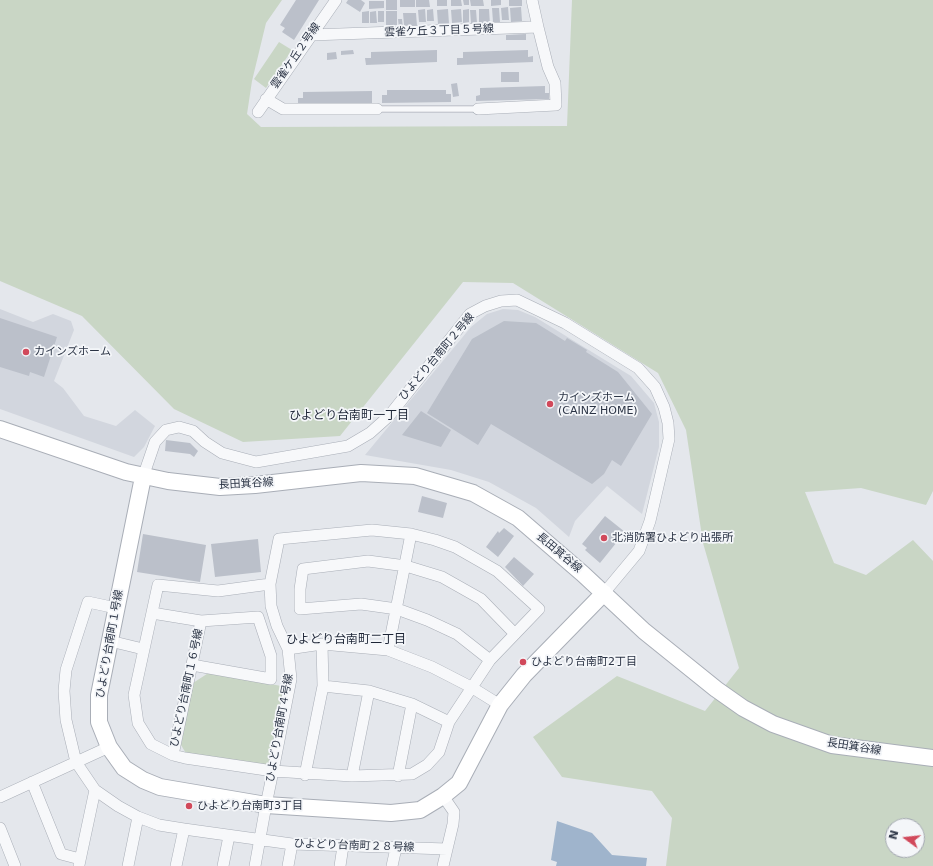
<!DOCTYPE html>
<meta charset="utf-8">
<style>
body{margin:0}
#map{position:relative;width:933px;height:866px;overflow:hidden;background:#e4e7ec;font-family:"DejaVu Sans",sans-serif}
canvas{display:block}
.north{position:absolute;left:885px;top:818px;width:40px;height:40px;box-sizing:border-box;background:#f4f6f9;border:1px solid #a4a8b1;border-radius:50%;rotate:285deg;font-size:11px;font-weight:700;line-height:16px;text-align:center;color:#2b3445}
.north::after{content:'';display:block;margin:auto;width:14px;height:18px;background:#d1495b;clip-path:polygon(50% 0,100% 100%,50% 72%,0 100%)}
</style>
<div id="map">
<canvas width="933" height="866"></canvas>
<div class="north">N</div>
</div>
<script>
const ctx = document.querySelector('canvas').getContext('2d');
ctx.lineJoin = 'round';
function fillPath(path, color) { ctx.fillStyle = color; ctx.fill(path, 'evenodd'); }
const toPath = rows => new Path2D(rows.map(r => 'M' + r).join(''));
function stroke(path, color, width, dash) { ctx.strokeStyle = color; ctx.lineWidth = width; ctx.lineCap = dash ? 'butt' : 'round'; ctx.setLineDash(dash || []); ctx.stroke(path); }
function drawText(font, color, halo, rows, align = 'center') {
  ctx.font = font + ' "DejaVu Sans","Noto Sans JP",sans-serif'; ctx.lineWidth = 3.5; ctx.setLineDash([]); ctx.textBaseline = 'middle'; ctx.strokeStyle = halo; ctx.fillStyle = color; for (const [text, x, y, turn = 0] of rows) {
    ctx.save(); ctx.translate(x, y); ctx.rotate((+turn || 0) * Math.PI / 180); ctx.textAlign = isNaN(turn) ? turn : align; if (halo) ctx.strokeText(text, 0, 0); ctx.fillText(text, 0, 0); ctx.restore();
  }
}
const built = toPath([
 [0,309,33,322,53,314,71,321,74,330,54,381,63,388,84,416,116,426,135,410,155,426,144,447,134,457,0,409],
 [503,309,518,310,535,317,631,376,654,403,659,422,659,447,642,514,607,486,575,521,569,537,536,508,489,482,451,470,365,455,471,327,487,314]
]);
const green = toPath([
 [0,0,282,0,266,23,252,81,247,114,261,127,567,126,572,0,933,0,933,491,926,505,861,488,805,492,834,563,866,575,913,540,933,561,933,866,666,866,672,818,652,791,562,777,533,737,617,676,705,711,739,668,703,543,686,430,658,373,513,283,463,282,340,436,243,442,174,409,82,316,0,281],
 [893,826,917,826,917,850,893,850],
 [279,42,292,50,266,88,254,79],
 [210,672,286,687,270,763,264,766,187,755,181,745,193,683]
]);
const water = toPath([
 [557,821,592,833,612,855,647,858,646,866,556,866,557,862,551,860]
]);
const building = toPath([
 [296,0,319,0,294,40,282,32,285,28,280,25],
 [348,0,361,0,365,3,360,12,346,3],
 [386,0,397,0,397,10,386,10],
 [400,0,415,0,415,7,400,7],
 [416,0,429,0,430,7,416,7],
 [437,0,447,0,447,6,437,6],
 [451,0,461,0,462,6,451,6],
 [463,0,469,0,469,5,464,5],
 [470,0,483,0,484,6,471,6],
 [491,0,501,0,501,5,491,6],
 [509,0,522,0,522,6,509,6],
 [369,1,384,1,384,8,369,9],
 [508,7,509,20,502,20,501,8],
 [521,7,522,21,511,22,510,8],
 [492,8,499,8,500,22,493,22],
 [425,9,426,22,419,22,418,10],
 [433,9,434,21,427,21,427,10],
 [448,9,449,24,438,24,437,10],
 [461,9,462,22,452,23,451,10],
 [469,9,469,22,463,23,463,10],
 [479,9,489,9,490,25,479,25],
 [470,10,476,10,477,23,471,23],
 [369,11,369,23,362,23,362,12],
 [376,11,377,23,370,23,370,12],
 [378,11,384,11,384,22,378,22],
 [386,11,397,11,397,25,386,25],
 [403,13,416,13,417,26,404,25],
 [398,19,402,19,403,28,399,28],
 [526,34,526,40,506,40,506,35],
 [353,50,354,54,341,55,341,51],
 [437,50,437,62,366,65,365,58,371,58,371,52],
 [528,50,528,57,533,56,533,62,457,65,457,58,463,58,463,52],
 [336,52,337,59,327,60,327,53],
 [501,72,519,72,519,82,501,82],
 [457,83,459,96,453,97,451,84],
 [545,86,545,93,549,93,549,99,476,101,476,96,480,95,480,88],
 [387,90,446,90,446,94,451,94,451,102,382,103,382,95,387,95],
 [372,91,372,103,298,103,298,98,303,98,303,92],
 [0,318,57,337,44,377,30,372,29,376,0,367],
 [504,321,536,323,565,341,567,338,587,350,586,352,618,372,652,414,621,466,612,460,604,474,592,484,491,424,478,445,427,413,472,339],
 [421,411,451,430,441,447,402,435],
 [166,440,190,443,198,451,194,457,190,454,165,451],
 [422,496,447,503,443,518,418,512],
 [605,516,625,532,600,563,585,550,587,548,582,544],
 [504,528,514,536,498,557,486,547,498,531,499,533],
 [143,534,206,545,200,582,137,572],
 [258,539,261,572,215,577,211,544],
 [514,557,534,574,523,586,505,567]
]);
const lane = toPath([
 [377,109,478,109]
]);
const street = toPath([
 [311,35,538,27,532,0],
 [266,99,283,109,377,109],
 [478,109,556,105,555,83,548,67,538,27],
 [258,112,336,0],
 [143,477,155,442,166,430,179,427,193,431,205,442,222,453,256,462,348,446,370,433,389,416,470,314,485,306,501,301,517,300,565,323,638,368,655,387,664,407,668,423,669,439,650,521,639,551,604,593],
 [116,608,88,602,66,670,64,691,66,720,76,762,95,790,118,806,138,817,159,825,184,829,292,844,447,849],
 [152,613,201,621,258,617,271,656,271,679,192,665],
 [110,641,143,649],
 [288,649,322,644,388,650,432,667,471,687,500,705],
 [388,650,411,534],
 [490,660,457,634,427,620,397,609,361,604,300,609,300,589,303,569,368,561,406,566,442,577,481,599,515,634],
 [323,686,369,691,412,704,449,722],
 [173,755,201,621],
 [305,775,323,686,322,644],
 [352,776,369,691],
 [398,776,412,704],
 [32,782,61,854,80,859],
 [0,797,109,747],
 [0,828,15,866],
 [79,865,95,790],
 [128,866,138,817],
 [176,866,184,829],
 [223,866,229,836],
 [255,866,266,805,273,771,291,679,288,649,277,626,271,606,270,584,279,539,372,530,411,534,435,540,455,547,497,571,539,609,490,660,449,722,439,752,427,765,412,774,352,776,273,771,185,758,173,755,151,744,138,723,134,695,158,585,218,591,270,584],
 [288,866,292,844],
 [340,866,343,846],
 [392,866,396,848],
 [443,866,453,824,454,812,443,796]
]);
const secondary = toPath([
 [0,429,126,472,168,481,220,487,255,485,361,473,415,476,473,493,518,518,583,574,644,631,716,689,743,708,773,724,832,745,933,758],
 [143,477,99,695,99,722,109,747,124,768,143,780,160,787,266,805,391,813,420,810,443,796,459,783,500,705,524,675,604,593]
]);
const markers = [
 [26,352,4,"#d1495b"],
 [550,404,4,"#d1495b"],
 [604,538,4,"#d1495b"],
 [523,662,4,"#d1495b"],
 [189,806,4,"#d1495b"]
];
const streetNames = [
 ["雲雀ケ丘３丁目５号線",439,31,-2],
 ["雲雀ケ丘２号線",296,56,-55],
 ["ひよどり台南町２号線",437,357,-50],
 ["長田箕谷線",246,484,-3],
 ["長田箕谷線",559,553,40],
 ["ひよどり台南町１号線",110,644,-80],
 ["ひよどり台南町１６号線",187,688,-78],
 ["ひよどり台南町４号線",280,728,-80],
 ["長田箕谷線",854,747,9],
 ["ひよどり台南町２８号線",354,846,2]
];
const poiNames = [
 ["カインズホーム",34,352],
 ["カインズホーム",558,398],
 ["(CAINZ HOME)",558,411],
 ["北消防署ひよどり出張所",612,538],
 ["ひよどり台南町2丁目",531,662],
 ["ひよどり台南町3丁目",197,806]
];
const neighbourhoodNames = [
 ["ひよどり台南町一丁目",349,416],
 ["ひよどり台南町二丁目",346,640]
];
fillPath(built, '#d2d6de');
fillPath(green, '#c9d6c5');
fillPath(water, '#9fb4cc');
fillPath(building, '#bbc0ca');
stroke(lane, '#a9aeb7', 7);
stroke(street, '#a9aeb7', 12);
stroke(secondary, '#a9aeb7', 18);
stroke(lane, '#f7f8fa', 5.5);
stroke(street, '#f7f8fa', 11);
stroke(secondary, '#fff', 16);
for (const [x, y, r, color] of markers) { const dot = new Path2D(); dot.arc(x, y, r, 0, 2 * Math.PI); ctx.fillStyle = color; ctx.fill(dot); stroke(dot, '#f4f6f9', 1.5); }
drawText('11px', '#2b3445', '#f4f6f9', streetNames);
drawText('11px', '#2b3445', '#f4f6f9', poiNames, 'left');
drawText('12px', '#1d2536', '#f4f6f9', neighbourhoodNames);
</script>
